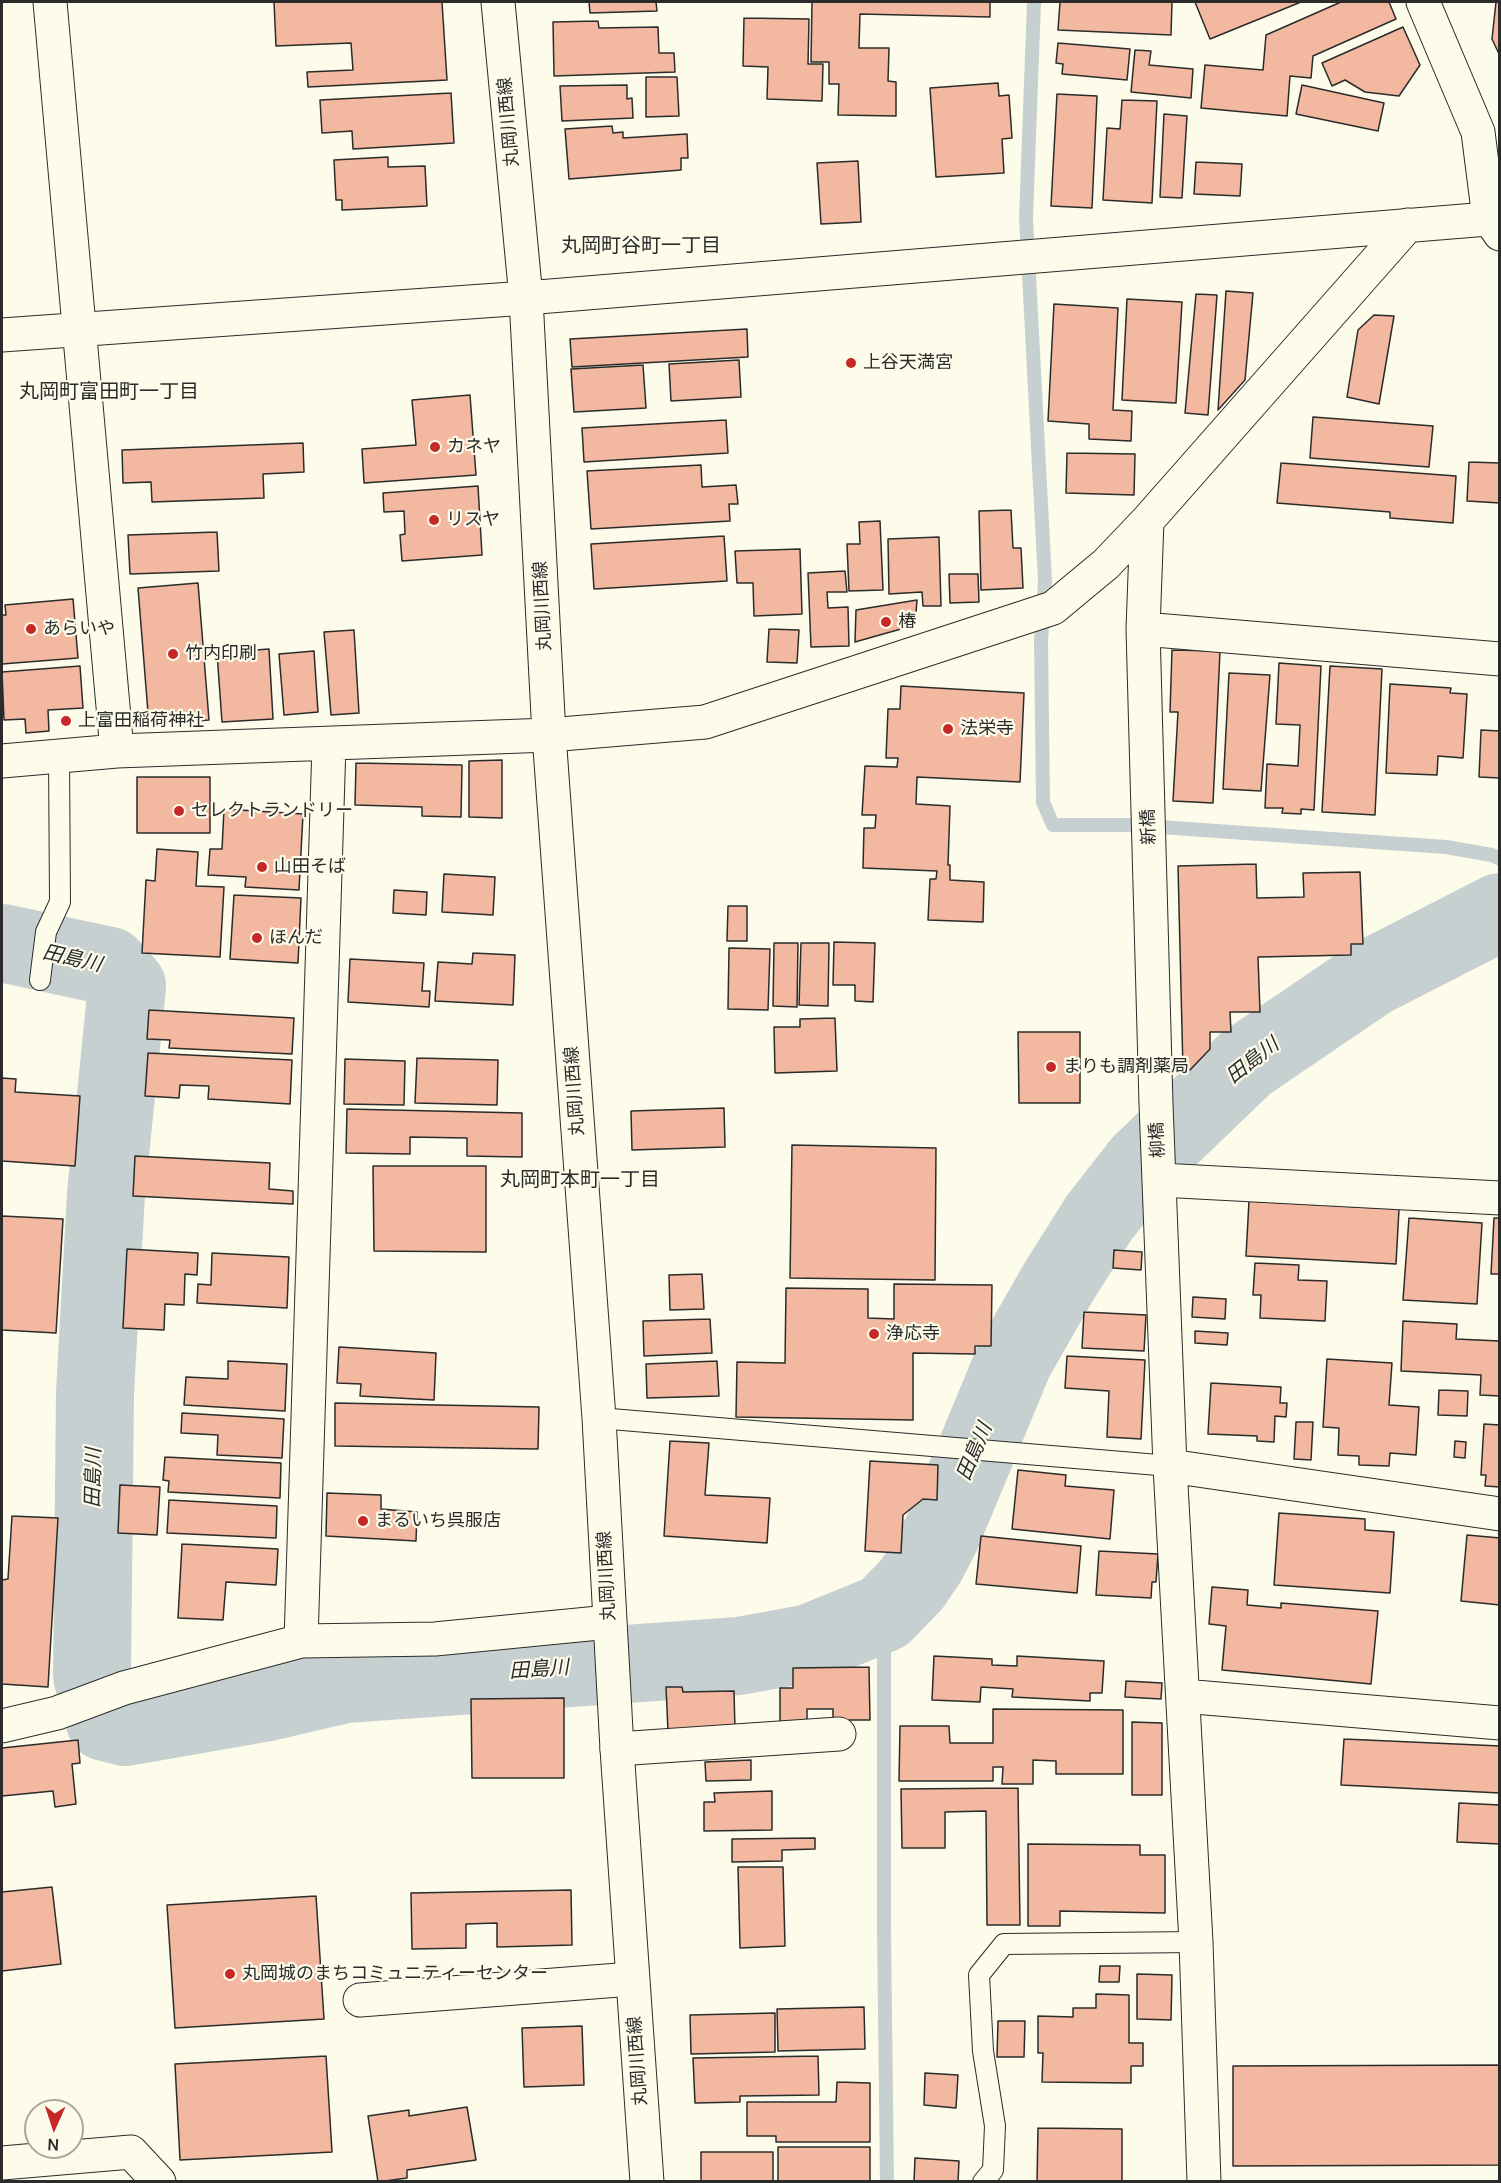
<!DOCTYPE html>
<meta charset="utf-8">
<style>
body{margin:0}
#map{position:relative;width:1501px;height:2183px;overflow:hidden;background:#fdfbea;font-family:Manrope,sans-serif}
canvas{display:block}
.frame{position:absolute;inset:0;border:3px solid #2b2b2b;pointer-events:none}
.north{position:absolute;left:24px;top:2099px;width:60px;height:60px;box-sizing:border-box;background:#fdfbea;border:2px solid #a9a89e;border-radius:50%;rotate:183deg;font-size:16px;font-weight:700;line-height:24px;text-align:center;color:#2b2b2b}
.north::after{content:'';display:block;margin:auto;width:21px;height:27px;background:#c62828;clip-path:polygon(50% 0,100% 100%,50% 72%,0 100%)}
</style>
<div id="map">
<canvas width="1501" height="2183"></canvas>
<div class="frame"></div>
<div class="north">N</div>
</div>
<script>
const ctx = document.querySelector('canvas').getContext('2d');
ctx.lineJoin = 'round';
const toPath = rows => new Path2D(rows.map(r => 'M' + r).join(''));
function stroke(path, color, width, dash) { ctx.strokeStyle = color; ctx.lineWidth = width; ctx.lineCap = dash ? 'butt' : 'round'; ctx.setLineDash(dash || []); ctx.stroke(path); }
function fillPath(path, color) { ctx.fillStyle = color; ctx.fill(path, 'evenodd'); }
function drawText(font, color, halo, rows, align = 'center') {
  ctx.font = font + ' Manrope,"Noto Sans JP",sans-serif'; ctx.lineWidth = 4.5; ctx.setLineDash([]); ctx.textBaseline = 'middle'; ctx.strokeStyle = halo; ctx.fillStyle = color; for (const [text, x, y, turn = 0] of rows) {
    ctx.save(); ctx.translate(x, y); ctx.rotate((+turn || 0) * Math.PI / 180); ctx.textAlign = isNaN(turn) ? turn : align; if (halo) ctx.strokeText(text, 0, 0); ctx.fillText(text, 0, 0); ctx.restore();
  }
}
const stream = toPath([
 [1034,2,1026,218,1045,581,1041,641,1043,802,1053,825,1131,825,1446,847,1492,855,1500,859],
 [884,1613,884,1929,887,2182]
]);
const river = toPath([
 [2,943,109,966,127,986,106,1194,95,1393,92,1676,105,1722,125,1727,268,1702,345,1684,739,1656,810,1643,884,1613,912,1584,927,1562,943,1531,1014,1360,1058,1283,1099,1218,1142,1163,1246,1063,1371,978,1500,912]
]);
const building = toPath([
 [274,2,442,2,447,80,308,87,307,72,353,70,351,43,276,46,274,2],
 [589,2,656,2,657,11,590,13,589,2],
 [812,2,990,2,990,17,860,14,859,48,889,48,888,81,896,82,896,116,838,115,839,84,829,84,829,62,811,62,812,2],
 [1060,2,1172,2,1171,35,1058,30,1060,2],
 [1195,2,1301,2,1210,39,1195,2],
 [1341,2,1389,2,1396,19,1313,56,1311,78,1290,76,1287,116,1201,108,1205,65,1263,70,1266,35,1341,2],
 [1496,2,1500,2,1500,56,1492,39,1496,2],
 [744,18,809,19,808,64,823,64,822,101,767,99,768,67,743,66,744,18],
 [598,21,599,28,658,27,659,53,674,53,675,72,554,76,553,22,598,21],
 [1403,27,1420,65,1399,96,1365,92,1345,80,1332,86,1322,63,1403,27],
 [1058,43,1130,49,1127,80,1062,74,1063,64,1056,63,1058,43],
 [1135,50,1151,51,1149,65,1193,69,1191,98,1131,92,1135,50],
 [646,77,677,77,679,116,646,117,646,77],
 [998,83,999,96,1009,95,1012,138,1002,139,1004,173,936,177,930,88,998,83],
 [627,85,627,99,632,98,633,118,562,121,560,86,627,85],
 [1302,85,1384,103,1378,131,1296,114,1302,85],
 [451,93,454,143,353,149,352,131,322,133,320,100,451,93],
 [1057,94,1097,96,1092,208,1051,206,1057,94],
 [1122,100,1157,101,1152,203,1103,200,1107,128,1120,129,1122,100],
 [1164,114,1187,116,1182,198,1160,197,1164,114],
 [612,126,613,133,623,132,623,138,687,134,688,158,681,158,681,170,569,179,565,129,612,126],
 [388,157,388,167,425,166,427,206,342,210,342,200,336,200,334,160,388,157],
 [858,161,861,222,821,224,817,163,858,161],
 [1196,162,1242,164,1240,196,1194,194,1196,162],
 [1226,291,1253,293,1245,380,1218,410,1226,291],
 [1196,294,1217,295,1208,415,1185,413,1196,294],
 [1127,299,1182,302,1176,403,1122,400,1127,299],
 [1054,304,1118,308,1113,410,1132,411,1131,441,1089,439,1089,424,1048,421,1054,304],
 [1374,315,1394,316,1379,404,1347,397,1358,330,1374,315],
 [747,329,748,357,572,367,570,339,747,329],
 [739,360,741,397,671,401,669,364,739,360],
 [643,365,646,408,574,412,571,369,643,365],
 [470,395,476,475,364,483,362,449,416,445,412,400,470,395],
 [1313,417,1433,426,1429,467,1310,458,1313,417],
 [726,420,728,453,584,462,582,428,726,420],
 [303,443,304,472,263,474,264,498,152,502,151,482,123,483,122,450,303,443],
 [1067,453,1135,454,1134,495,1066,493,1067,453],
 [1469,462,1500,463,1500,503,1467,501,1469,462],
 [1281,463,1456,476,1453,523,1390,518,1390,512,1277,503,1281,463],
 [701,465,702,487,736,485,738,504,729,504,730,521,591,529,587,471,701,465],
 [478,486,482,555,402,561,400,535,405,534,404,511,384,512,383,493,478,486],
 [1011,510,1013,548,1021,548,1023,588,981,590,979,511,1011,510],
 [880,521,883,590,849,591,847,544,860,544,859,522,880,521],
 [217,532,219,571,130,574,128,535,217,532],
 [724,536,727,581,594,589,591,544,724,536],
 [939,537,941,606,923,606,922,592,889,594,888,539,939,537],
 [800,549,802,614,754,616,753,583,737,583,735,551,800,549],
 [845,571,847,592,827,592,828,608,848,607,849,646,811,647,808,573,845,571],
 [949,574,978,574,979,602,950,603,949,574],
 [198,583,209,720,149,725,138,588,198,583],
 [73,599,78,658,2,664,2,615,6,615,5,605,73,599],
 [917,600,915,625,855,642,856,610,917,600],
 [769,629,799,630,797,663,767,662,769,629],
 [354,630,359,713,331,715,324,632,354,630],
 [269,649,273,719,222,722,217,653,269,649],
 [1172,650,1220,651,1213,803,1173,801,1178,712,1170,712,1172,650],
 [314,651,318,712,284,715,279,654,314,651],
 [1279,663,1321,666,1314,810,1301,809,1301,814,1282,813,1283,808,1265,808,1267,764,1298,766,1300,725,1276,724,1279,663],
 [80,666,83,708,48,710,49,731,26,733,25,719,4,720,2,672,80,666],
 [1330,666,1382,669,1375,815,1322,812,1330,666],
 [1229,673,1270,675,1261,791,1223,789,1229,673],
 [1390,684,1451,688,1450,693,1467,694,1463,758,1438,756,1437,775,1386,773,1390,684],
 [901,686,1024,693,1020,782,917,777,916,804,950,806,948,865,950,865,950,880,984,882,983,922,928,920,930,879,936,879,937,871,863,868,864,828,875,828,876,815,862,815,865,766,897,767,898,758,886,758,888,709,900,709,901,686],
 [1481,730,1500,731,1500,778,1479,777,1481,730],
 [502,760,502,818,469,817,469,761,502,760],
 [356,763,462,765,461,817,422,816,422,807,355,805,356,763],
 [137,777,210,777,210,833,137,833,137,777],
 [224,809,303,814,299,890,245,887,246,877,208,875,210,849,222,849,224,809],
 [157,849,198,852,196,886,224,887,220,957,142,953,146,880,155,881,157,849],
 [1256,864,1257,898,1304,897,1303,873,1360,872,1363,944,1351,944,1351,955,1258,957,1260,1012,1230,1012,1231,1032,1210,1032,1210,1049,1190,1070,1183,1070,1178,866,1256,864],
 [444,874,495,877,493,915,442,912,444,874],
 [394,890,427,892,426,915,393,913,394,890],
 [234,895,301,898,298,963,230,959,234,895],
 [728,906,747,906,747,941,727,941,728,906],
 [834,942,875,943,873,1002,855,1001,855,985,833,985,834,942],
 [774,943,798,943,797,1007,773,1006,774,943],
 [801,943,829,943,828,1006,799,1005,801,943],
 [729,948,770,949,768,1010,728,1009,729,948],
 [473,953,515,955,513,1005,435,1001,438,962,472,964,473,953],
 [350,959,424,963,422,991,430,991,429,1007,348,1002,350,959],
 [149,1010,294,1018,292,1054,169,1048,170,1040,147,1039,149,1010],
 [835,1018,837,1071,775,1073,774,1027,800,1027,800,1019,835,1018],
 [1018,1032,1080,1032,1080,1103,1019,1103,1018,1032],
 [148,1053,292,1060,290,1104,208,1099,209,1086,180,1085,179,1098,145,1096,148,1053],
 [417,1058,498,1060,497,1105,415,1103,417,1058],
 [345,1059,405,1061,404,1105,344,1104,345,1059],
 [2,1078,16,1079,15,1092,80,1096,75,1166,2,1161,2,1078],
 [724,1108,725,1147,632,1150,631,1111,724,1108],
 [347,1109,522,1113,522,1157,467,1156,467,1138,410,1137,410,1154,346,1153,347,1109],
 [792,1145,936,1148,935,1280,790,1278,792,1145],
 [135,1156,270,1163,269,1189,293,1191,293,1204,133,1196,135,1156],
 [373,1166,486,1166,486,1252,374,1251,373,1166],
 [1249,1201,1399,1209,1396,1264,1246,1256,1249,1201],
 [2,1216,63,1219,56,1333,2,1330,2,1216],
 [1409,1218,1482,1223,1477,1304,1403,1300,1409,1218],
 [1494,1218,1500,1218,1500,1274,1491,1274,1494,1218],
 [127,1249,198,1253,197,1275,185,1274,184,1305,165,1304,164,1330,123,1328,127,1249],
 [1114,1250,1142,1252,1141,1270,1113,1268,1114,1250],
 [212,1253,289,1257,287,1308,197,1303,198,1284,211,1285,212,1253],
 [1255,1263,1299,1265,1298,1280,1327,1281,1325,1321,1260,1318,1261,1295,1253,1295,1255,1263],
 [702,1274,704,1309,670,1310,669,1275,702,1274],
 [894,1284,992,1285,991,1346,975,1346,975,1354,913,1353,913,1420,736,1417,737,1362,785,1363,786,1288,868,1289,868,1318,894,1319,894,1284],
 [1193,1297,1226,1299,1225,1319,1192,1317,1193,1297],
 [1084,1312,1146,1315,1144,1351,1082,1348,1084,1312],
 [710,1319,712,1353,644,1356,643,1321,710,1319],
 [1403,1321,1457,1324,1456,1339,1500,1341,1500,1396,1480,1395,1481,1375,1401,1371,1403,1321],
 [1195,1331,1228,1333,1227,1345,1195,1343,1195,1331],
 [339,1347,436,1353,434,1400,360,1396,361,1384,337,1383,339,1347],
 [1067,1356,1145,1360,1141,1439,1107,1437,1109,1391,1065,1388,1067,1356],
 [1327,1359,1392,1363,1389,1405,1419,1407,1416,1455,1390,1453,1389,1466,1359,1465,1359,1456,1338,1455,1339,1428,1323,1427,1327,1359],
 [228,1361,287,1364,285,1411,184,1405,186,1377,228,1379,228,1361],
 [717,1361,719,1396,647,1398,646,1364,717,1361],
 [1211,1383,1281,1387,1280,1403,1287,1403,1286,1417,1275,1416,1274,1442,1257,1441,1257,1436,1208,1434,1211,1383],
 [1439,1390,1468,1391,1467,1416,1438,1415,1439,1390],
 [335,1403,539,1407,538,1449,335,1446,335,1403],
 [182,1413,284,1419,282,1458,217,1455,218,1435,181,1433,182,1413],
 [1296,1422,1313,1422,1311,1460,1294,1459,1296,1422],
 [1484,1424,1500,1425,1500,1487,1485,1486,1486,1475,1481,1475,1484,1424],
 [670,1441,709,1443,705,1495,770,1498,767,1543,664,1536,670,1441],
 [1455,1441,1466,1442,1465,1458,1454,1457,1455,1441],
 [165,1457,281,1463,280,1498,168,1492,169,1481,163,1480,165,1457],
 [870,1461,938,1465,937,1500,923,1499,903,1515,901,1553,865,1551,870,1461],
 [1018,1470,1066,1475,1065,1486,1114,1490,1110,1539,1012,1529,1018,1470],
 [120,1485,160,1487,157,1535,118,1533,120,1485],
 [327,1493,381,1495,381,1509,417,1512,416,1541,326,1536,327,1493],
 [169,1500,277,1506,276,1538,167,1533,169,1500],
 [1279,1513,1365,1519,1365,1530,1394,1532,1390,1593,1274,1585,1279,1513],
 [12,1516,58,1518,48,1687,2,1684,2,1580,8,1579,12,1516],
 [1467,1535,1500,1538,1500,1605,1461,1601,1467,1535],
 [981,1536,1081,1546,1077,1593,976,1584,981,1536],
 [182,1544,278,1549,276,1585,226,1582,223,1620,178,1618,182,1544],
 [1099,1551,1158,1554,1156,1582,1152,1582,1151,1598,1096,1595,1099,1551],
 [1212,1587,1248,1590,1247,1605,1281,1608,1281,1603,1378,1611,1371,1684,1222,1670,1226,1626,1209,1624,1212,1587],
 [934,1656,992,1659,992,1665,1017,1666,1017,1656,1104,1661,1102,1693,1090,1693,1090,1701,1012,1697,1013,1689,981,1687,980,1702,932,1700,934,1656],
 [869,1667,870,1720,833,1720,833,1709,807,1709,807,1722,780,1723,780,1688,793,1688,793,1668,869,1667],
 [1126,1681,1162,1683,1161,1699,1125,1697,1126,1681],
 [666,1687,682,1687,683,1692,734,1691,735,1730,668,1731,666,1687],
 [564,1698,564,1778,472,1778,471,1699,564,1698],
 [993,1709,1123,1710,1123,1774,1056,1774,1056,1761,1033,1760,1033,1784,1002,1784,1003,1767,993,1767,993,1781,899,1781,900,1726,949,1726,950,1743,993,1743,993,1709],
 [1132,1722,1162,1723,1162,1795,1132,1795,1132,1722],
 [1344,1739,1500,1746,1500,1793,1341,1785,1344,1739],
 [78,1740,80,1763,72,1764,76,1804,55,1807,53,1791,2,1796,2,1806,2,1748,78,1740],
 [751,1760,751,1780,706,1781,705,1762,751,1760],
 [1018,1788,1020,1925,987,1925,986,1811,945,1812,945,1848,902,1848,901,1789,1018,1788],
 [772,1791,772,1830,704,1831,704,1802,715,1802,714,1793,772,1791],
 [1459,1803,1500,1805,1500,1844,1457,1842,1459,1803],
 [815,1838,815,1849,782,1850,782,1861,732,1862,732,1839,815,1838],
 [1028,1844,1140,1845,1140,1855,1165,1855,1165,1913,1060,1911,1060,1926,1028,1926,1028,1844],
 [738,1867,783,1867,785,1946,740,1948,738,1867],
 [52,1887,61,1964,2,1971,2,1892,52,1887],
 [571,1890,572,1945,497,1947,497,1923,466,1924,466,1948,412,1949,411,1893,571,1890],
 [316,1896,324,2019,175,2028,167,1905,316,1896],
 [1100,1966,1120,1966,1119,1982,1099,1982,1100,1966],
 [1137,1974,1172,1975,1171,2020,1137,2019,1137,1974],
 [1096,1994,1129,1995,1129,2043,1143,2043,1143,2066,1131,2066,1131,2083,1042,2082,1043,2053,1038,2053,1038,2016,1073,2017,1073,2008,1096,2008,1096,1994],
 [864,2007,865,2049,778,2051,777,2009,864,2007],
 [775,2013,775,2052,691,2054,690,2015,775,2013],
 [998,2021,1025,2021,1024,2057,997,2057,998,2021],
 [582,2026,584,2085,524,2087,522,2028,582,2026],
 [326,2056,332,2152,180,2160,175,2064,326,2056],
 [818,2056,819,2095,740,2096,740,2102,695,2103,693,2058,818,2056],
 [1500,2065,1500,2165,1233,2166,1233,2066,1500,2065],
 [925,2073,958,2075,956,2108,924,2105,925,2073],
 [837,2082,870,2083,870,2142,776,2142,776,2136,747,2136,747,2102,836,2102,837,2082],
 [467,2107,476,2160,407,2170,407,2178,378,2182,368,2116,409,2110,409,2116,467,2107],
 [1038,2128,1122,2129,1122,2182,1037,2182,1038,2128],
 [778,2147,870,2147,870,2182,778,2182,778,2147],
 [701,2152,773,2152,773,2182,701,2182,701,2152],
 [915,2158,959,2161,958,2182,914,2182,915,2158]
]);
const service = toPath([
 [40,980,46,932,60,902,59,756],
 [599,1418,1170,1466],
 [983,2182,993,2170,995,2126,983,2051,979,1975,1004,1944,1196,1942]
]);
const minor = toPath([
 [50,2,117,751],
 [1423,2,1478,132,1489,218,1500,234],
 [1147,521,1143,629,1156,1104,1170,1466,1196,1942,1204,2182],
 [1143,629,1500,659],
 [2,761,117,751,549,735,705,722,1053,608,1106,564,1147,521,1408,225],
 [1160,1180,1500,1198],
 [1170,1466,1500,1514],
 [301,1641,329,744],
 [1183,1696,1500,1723],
 [2,1726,57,1713,124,1688,301,1641,435,1639,609,1622],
 [617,1749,839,1734],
 [360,2000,632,1979],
 [2,2163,131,2152,159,2182]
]);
const tertiary = toPath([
 [2,335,526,298,1500,218]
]);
const primary = toPath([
 [498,2,526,298,549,735,599,1418,617,1749,647,2182]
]);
const markers = [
 [851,363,6,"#c62828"],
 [435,447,6,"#c62828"],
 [434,520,6,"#c62828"],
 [886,622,6,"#c62828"],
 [31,629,6,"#c62828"],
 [173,654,6,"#c62828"],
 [66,721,6,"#c62828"],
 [948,729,6,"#c62828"],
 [179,811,6,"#c62828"],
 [262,867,6,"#c62828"],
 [257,938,6,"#c62828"],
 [1051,1067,6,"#c62828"],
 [874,1334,6,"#c62828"],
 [363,1521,6,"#c62828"],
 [230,1974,6,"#c62828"]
];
const streetNames = [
 ["丸岡川西線",509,122,-95],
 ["丸岡川西線",543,606,-93],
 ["新橋",1149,827,-92],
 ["丸岡川西線",575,1091,-94],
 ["柳橋",1158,1140,-93],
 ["丸岡川西線",607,1576,-93],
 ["丸岡川西線",638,2061,-94]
];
const poiNames = [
 ["上谷天満宮",863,363],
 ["カネヤ",447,447],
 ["リスヤ",446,520],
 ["椿",898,622],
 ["あらいや",43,629],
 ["竹内印刷",185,654],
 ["上富田稲荷神社",78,721],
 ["法栄寺",960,729],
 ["セレクトランドリー",191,811],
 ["山田そば",274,867],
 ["ほんだ",269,938],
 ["まりも調剤薬局",1063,1067],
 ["浄応寺",886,1334],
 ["まるいち呉服店",375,1521],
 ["丸岡城のまちコミュニティーセンター",242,1974]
];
const neighbourhoodNames = [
 ["丸岡町谷町一丁目",641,246],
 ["丸岡町富田町一丁目",109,392],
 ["丸岡町本町一丁目",580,1180]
];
const waterNames = [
 ["田島川",72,959,13],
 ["田島川",1253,1061,-38],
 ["田島川",975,1452,-67],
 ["田島川",94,1478,-89],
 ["田島川",539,1670,-4]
];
stroke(stream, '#c7d0d0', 14);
stroke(river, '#c7d0d0', 78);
fillPath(building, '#f2b8a0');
stroke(building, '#2b2b2b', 1.5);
stroke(service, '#2b2b2b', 22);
stroke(minor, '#2b2b2b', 35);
stroke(tertiary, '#2b2b2b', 35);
stroke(primary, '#2b2b2b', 35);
stroke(service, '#fdfbea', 20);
stroke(minor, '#fdfbea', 33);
stroke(tertiary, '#fdfbea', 33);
stroke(primary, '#fdfbea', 33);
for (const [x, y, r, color] of markers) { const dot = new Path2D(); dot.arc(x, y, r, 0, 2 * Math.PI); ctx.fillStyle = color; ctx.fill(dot); stroke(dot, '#fdfbea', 2); }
drawText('18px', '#2b2b2b', '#fdfbea', streetNames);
drawText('18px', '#2b2b2b', '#fdfbea', poiNames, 'left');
drawText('20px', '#2b2b2b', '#fdfbea', neighbourhoodNames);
drawText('italic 20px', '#2b2b2b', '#fdfbea', waterNames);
</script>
